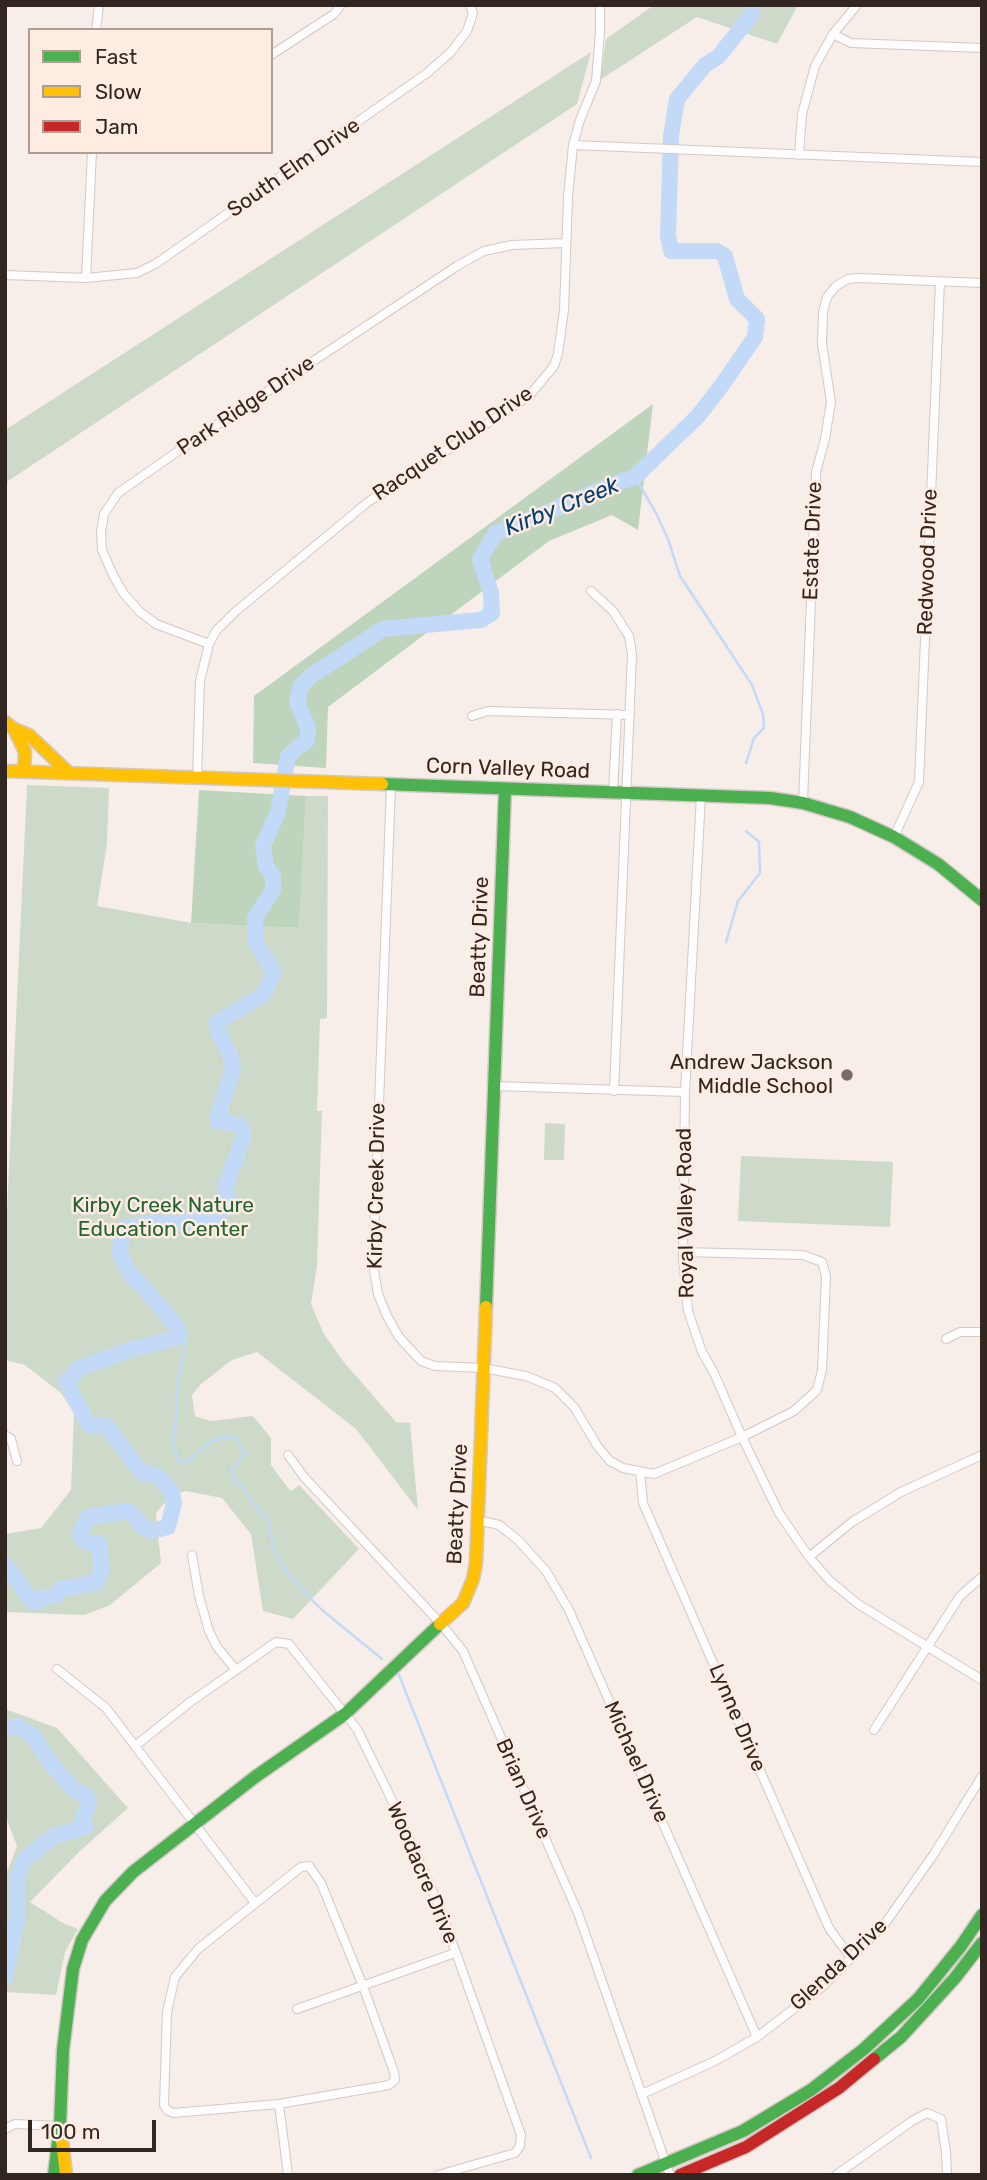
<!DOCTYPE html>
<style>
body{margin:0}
#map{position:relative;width:987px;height:2180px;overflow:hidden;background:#f8eee9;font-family:Rubik,sans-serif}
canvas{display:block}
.frame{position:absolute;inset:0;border:7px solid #312620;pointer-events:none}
.legend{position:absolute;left:28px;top:28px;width:245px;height:126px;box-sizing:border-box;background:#feece3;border:2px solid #ac9d95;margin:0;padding:9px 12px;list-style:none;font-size:21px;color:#312620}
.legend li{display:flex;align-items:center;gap:14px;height:35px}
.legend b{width:35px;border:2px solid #ac9d95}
.scale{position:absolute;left:28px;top:2120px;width:128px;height:32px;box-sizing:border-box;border:4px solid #312620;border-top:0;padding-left:9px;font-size:21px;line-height:24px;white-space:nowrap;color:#312620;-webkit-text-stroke:5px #feece3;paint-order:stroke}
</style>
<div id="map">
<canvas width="987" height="2180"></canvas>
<div class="frame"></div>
<ul class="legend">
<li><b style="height:9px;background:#4caf50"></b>Fast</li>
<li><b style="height:9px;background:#ffc107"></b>Slow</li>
<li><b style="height:9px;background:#c62828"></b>Jam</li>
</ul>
<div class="scale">100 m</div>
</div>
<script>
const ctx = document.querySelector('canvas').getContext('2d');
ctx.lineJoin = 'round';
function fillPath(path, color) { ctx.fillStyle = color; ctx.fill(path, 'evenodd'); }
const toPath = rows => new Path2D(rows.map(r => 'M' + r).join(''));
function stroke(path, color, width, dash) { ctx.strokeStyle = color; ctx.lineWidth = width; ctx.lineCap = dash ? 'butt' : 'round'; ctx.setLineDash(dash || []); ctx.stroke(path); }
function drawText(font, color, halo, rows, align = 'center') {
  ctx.font = font + ' Rubik,sans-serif'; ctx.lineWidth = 5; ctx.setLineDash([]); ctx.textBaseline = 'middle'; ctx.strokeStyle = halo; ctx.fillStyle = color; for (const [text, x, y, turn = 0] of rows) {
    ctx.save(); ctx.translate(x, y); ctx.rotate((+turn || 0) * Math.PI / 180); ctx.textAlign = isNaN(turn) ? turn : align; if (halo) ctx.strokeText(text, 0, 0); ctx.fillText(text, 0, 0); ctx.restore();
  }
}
const green = toPath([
 [654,5,798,5,777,44,697,17,600,80,606,39],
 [591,52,577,104,5,483,5,430],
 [27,785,109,788,107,844,97,906,192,923,299,928,306,796,328,796,327,1018,320,1019,317,1111,322,1111,317,1266,311,1304,324,1334,343,1361,396,1422,410,1423,418,1510,356,1429,257,1352,232,1360,201,1384,192,1395,195,1416,210,1421,253,1416,271,1438,271,1465,285,1484,291,1491,299,1485,359,1549,293,1619,263,1611,251,1534,222,1498,186,1491,170,1497,156,1513,161,1563,110,1605,84,1615,5,1612,5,1534,41,1528,71,1490,74,1413,61,1393,25,1365,5,1360,7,1210],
 [545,1123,565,1124,564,1160,544,1160],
 [741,1156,893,1162,890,1227,738,1221],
 [5,1709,57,1728,128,1808,81,1850,30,1902,63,1923,78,1929,65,1952,56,1995,5,1992,5,1877,17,1846,5,1815]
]);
const forest = toPath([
 [653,404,638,530,612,515,549,541,328,707,326,768,253,763,254,696],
 [199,790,306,796,299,928,191,923]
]);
const stream = toPath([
 [635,477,656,513,668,539,680,576,752,685,763,714,764,728,754,738,746,763],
 [726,942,738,901,760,873,759,842,746,831],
 [179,1337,186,1342,178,1382,174,1444,177,1459,186,1463,210,1442,226,1437,238,1439,244,1454,231,1469,233,1476,268,1521,274,1549,289,1576,322,1610,382,1659],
 [399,1675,591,2158]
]);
const river = toPath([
 [5,1564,32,1601,39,1602,42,1598,57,1595,61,1589,96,1583,102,1568,99,1544,85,1542,80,1533,88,1517,129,1511,141,1525,151,1531,168,1527,174,1503,172,1492,158,1476,142,1473,107,1426,89,1425,66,1382,80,1368,129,1350,179,1337,176,1326,146,1290,130,1274,119,1251,125,1228,154,1222,177,1224,214,1216,229,1206,225,1187,244,1136,241,1126,226,1122,218,1122,218,1116,233,1069,230,1055,219,1033,216,1023,263,995,274,973,256,942,255,918,273,890,273,876,266,866,263,846,278,812,288,756,307,740,308,728,297,701,301,685,311,676,383,629,481,620,492,613,491,593,480,559,495,534,614,484,635,477,698,416,722,385,755,337,757,319,737,299,725,256,717,251,671,251,668,236,671,136,677,99,705,65,718,57,751,16,753,5],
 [5,1729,17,1726,34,1737,51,1764,74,1790,86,1795,89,1803,83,1817,85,1827,54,1836,24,1860,17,1877,17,1920,5,1977]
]);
const street = toPath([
 [96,30,99,5],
 [833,34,851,43,982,48],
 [271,55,334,14,341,5],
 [573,145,982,162],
 [799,155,802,114,815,66,833,34,857,5],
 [5,275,86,278,137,273,157,263,427,73,451,52,467,31,473,13,470,5],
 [86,278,92,152],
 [591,591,613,611,629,636,632,654,614,1091],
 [209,644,156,624,140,612,124,594,114,577,102,550,101,532,104,514,118,493,197,438,457,266,484,251,512,245,566,243],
 [472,716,488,711,630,715],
 [197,778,200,681,209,644,216,631,235,612,368,502,529,396,554,366,558,354,564,310,568,197,573,145,580,120,596,81,600,32,600,5],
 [391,785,373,1264,378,1294,387,1316,399,1337,421,1361,435,1366,483,1368,526,1376,555,1388,574,1407,598,1447,610,1461,623,1468,654,1474,742,1437,794,1411,817,1390,822,1370,826,1276,822,1262,803,1255,683,1252],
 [613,792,617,714],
 [701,796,685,1092,683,1259,688,1311,702,1352,714,1373,742,1437,779,1513,809,1557,829,1580,858,1604,982,1680],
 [803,803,816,472,825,439,831,402,822,344,823,312,827,297,836,286,848,279,859,278,982,283],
 [894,837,919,782,940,281],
 [494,1086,685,1092],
 [946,1339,960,1332,982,1332],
 [5,1435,11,1439,17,1461],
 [288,1455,304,1477,442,1625,463,1651,578,1913,670,2175],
 [640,1471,643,1503,829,1928,851,1958],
 [477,1520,499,1525,518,1540,546,1571,569,1610,757,2037],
 [192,1555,199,1596,209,1631,217,1647,235,1669],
 [809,1557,852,1522,901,1492,982,1455],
 [57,1669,106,1708,255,1903],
 [874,1730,960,1596,982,1577],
 [135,1746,189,1703,276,1642,289,1644,357,1729,388,1792,440,1908,521,2135,520,2146,515,2153,438,2175],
 [309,1866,321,1883,363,1986,394,2072,395,2080,389,2085,279,2104,173,2113,167,2110,164,2105,167,2012,175,1977,198,1949,301,1867,309,1866],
 [297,2009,455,1953],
 [642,2094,715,2061,757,2037,822,1987,884,1925,934,1854,982,1776],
 [279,2104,288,2175],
 [5,2129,15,2124,60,2126],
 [836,2175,912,2121,927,2113,941,2119,946,2152,947,2175]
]);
const fast = toPath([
 [382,784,770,798,803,803,850,817,894,837,938,864,982,900],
 [486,1307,505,789],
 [874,2059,901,2037,955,1978,982,1943],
 [54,2175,60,2126,63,2050,73,1969,82,1940,105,1901,133,1872,255,1777,345,1714,440,1624],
 [638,2175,743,2131,811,2090,864,2049,918,1999,961,1946,982,1915]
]);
const slow = toPath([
 [5,722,14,729,29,735,69,773],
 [14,729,25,752,24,772],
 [5,771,382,784],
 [440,1624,463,1603,473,1579,476,1563,486,1307],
 [62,2140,66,2175]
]);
const jam = toPath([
 [680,2175,746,2147,839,2088,874,2059]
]);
const markers = [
 [847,1075,7,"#776c66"]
];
const streetNames = [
 ["South Elm Drive",294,168,-35],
 ["Park Ridge Drive",246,406,-34],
 ["Racquet Club Drive",453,444,-34],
 ["Estate Drive",813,541,-88],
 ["Redwood Drive",928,562,-88],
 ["Corn Valley Road",508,769,2],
 ["Beatty Drive",480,937,-88],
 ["Kirby Creek Drive",377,1186,-89],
 ["Royal Valley Road",686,1213,-91],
 ["Beatty Drive",458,1504,-87],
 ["Lynne Drive",737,1718,67],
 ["Michael Drive",636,1762,66],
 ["Brian Drive",523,1789,66],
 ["Woodacre Drive",422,1873,67],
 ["Glenda Drive",839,1965,-43]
];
const poiNames = [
 ["Andrew Jackson",833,1063],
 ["Middle School",833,1087]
];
const parkNames = [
 ["Kirby Creek Nature",163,1206],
 ["Education Center",163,1230]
];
const waterNames = [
 ["Kirby Creek",562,507,-22]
];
fillPath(green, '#cedac9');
fillPath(forest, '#bfd4bc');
stroke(stream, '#c2daf7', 2.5);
stroke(river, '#c2daf7', 16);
stroke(street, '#d3c9c4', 10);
stroke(fast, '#d3c9c4', 15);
stroke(slow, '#d3c9c4', 15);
stroke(jam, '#d3c9c4', 15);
stroke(street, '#fefcfc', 8);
stroke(fast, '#4caf50', 12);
stroke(slow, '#ffc107', 12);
stroke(jam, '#c62828', 12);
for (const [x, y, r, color] of markers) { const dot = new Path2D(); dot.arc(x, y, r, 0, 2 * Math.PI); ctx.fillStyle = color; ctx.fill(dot); stroke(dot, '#feece3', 2.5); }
drawText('21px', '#312620', '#feece3', streetNames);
drawText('21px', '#312620', '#feece3', poiNames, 'right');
drawText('21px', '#226432', '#feece3', parkNames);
drawText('italic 23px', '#023e71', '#feece3', waterNames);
</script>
